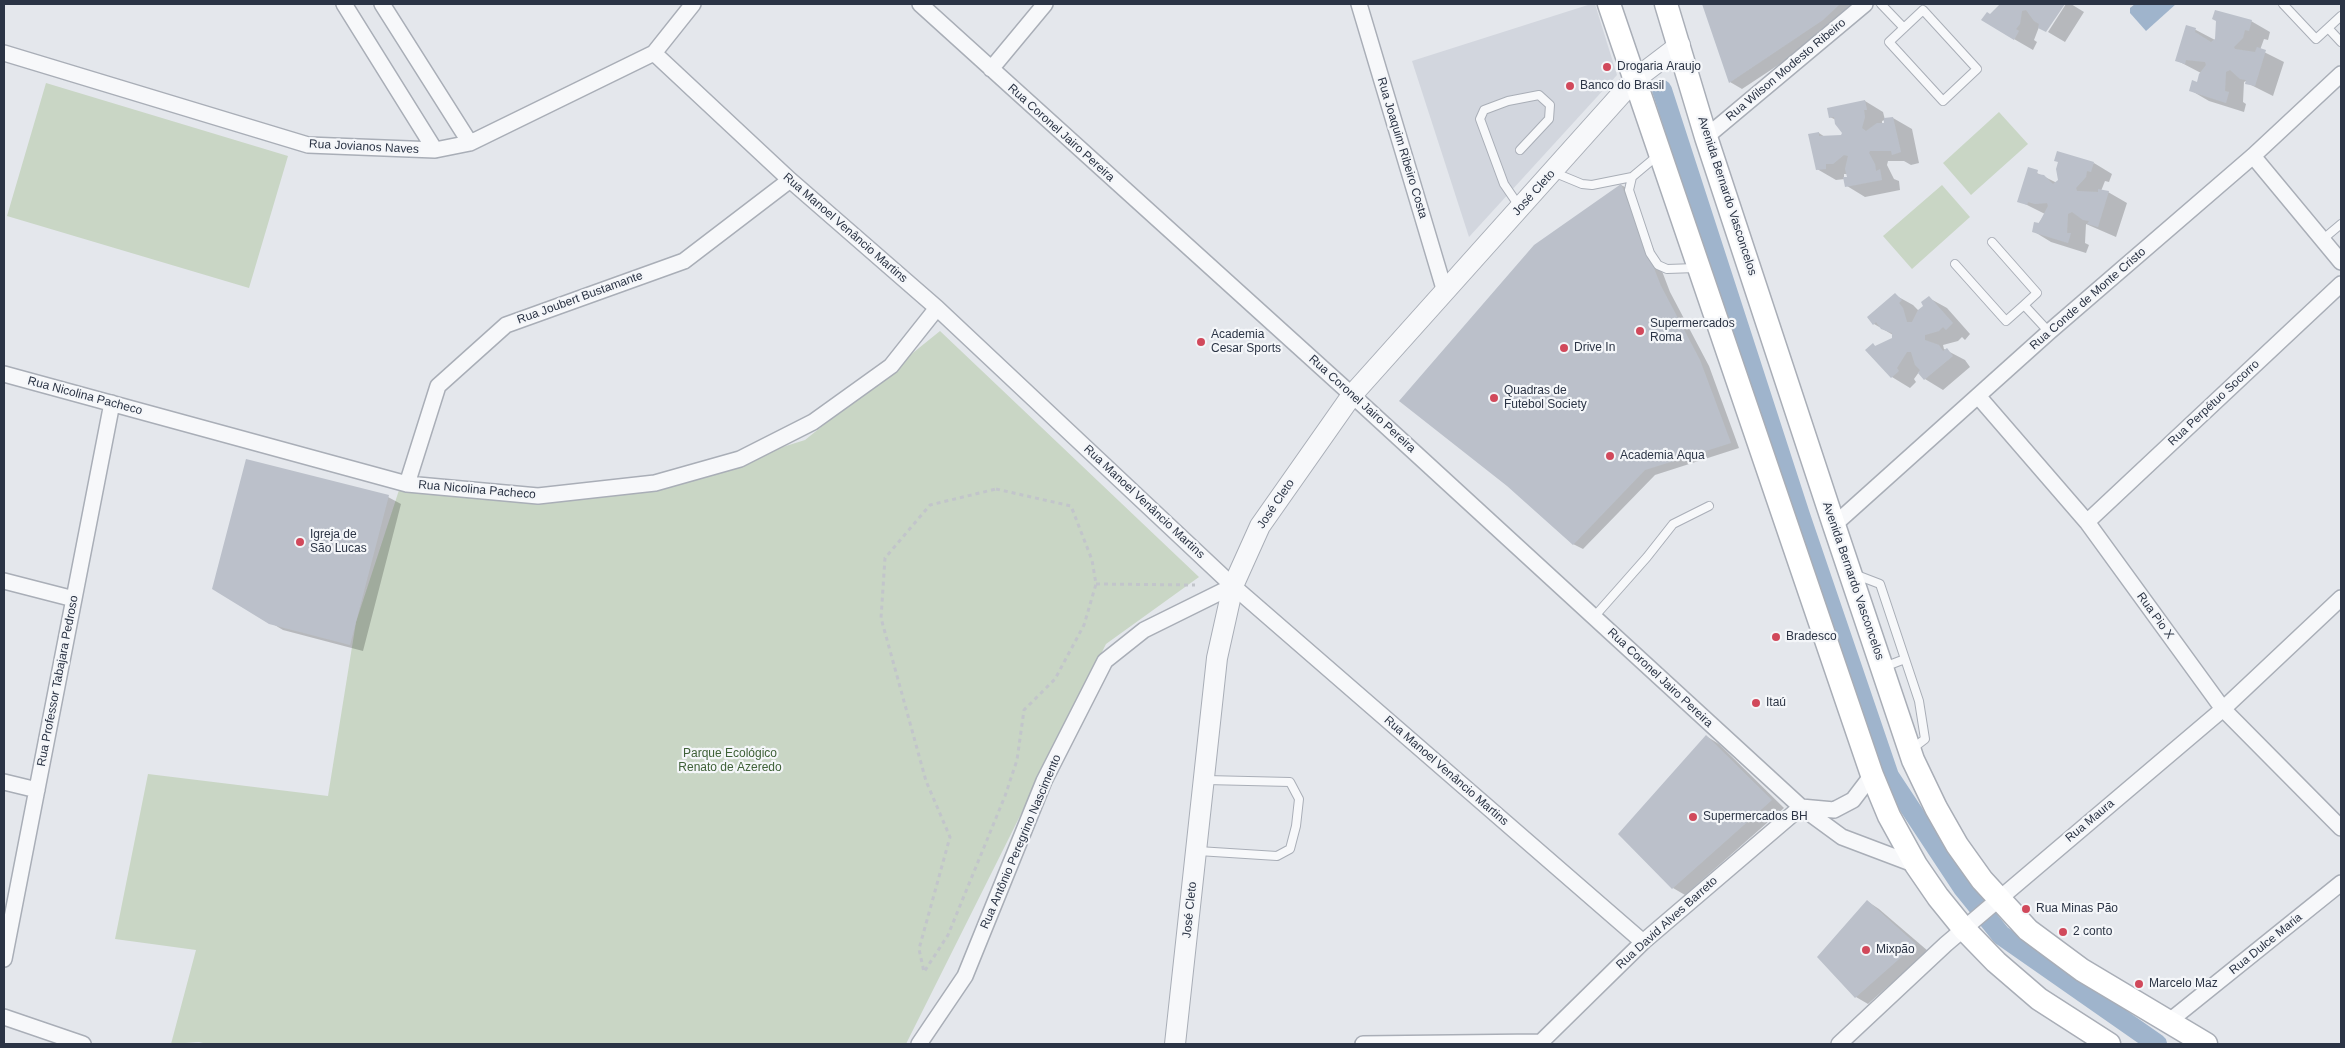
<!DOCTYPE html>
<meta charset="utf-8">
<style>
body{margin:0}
#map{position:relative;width:2345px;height:1048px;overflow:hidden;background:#e4e7ec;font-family:Helvetica,sans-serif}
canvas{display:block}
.frame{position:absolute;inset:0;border:5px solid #2b3445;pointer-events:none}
</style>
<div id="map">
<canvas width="2345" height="1048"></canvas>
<div class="frame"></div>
</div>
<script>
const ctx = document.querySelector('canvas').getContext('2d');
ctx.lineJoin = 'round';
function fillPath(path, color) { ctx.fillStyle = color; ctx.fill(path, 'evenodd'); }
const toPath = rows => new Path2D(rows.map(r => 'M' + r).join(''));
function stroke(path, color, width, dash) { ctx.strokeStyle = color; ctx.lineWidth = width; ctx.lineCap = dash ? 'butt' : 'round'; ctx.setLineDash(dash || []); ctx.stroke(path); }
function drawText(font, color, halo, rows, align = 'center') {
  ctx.font = font + ' Helvetica,sans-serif'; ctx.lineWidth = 4.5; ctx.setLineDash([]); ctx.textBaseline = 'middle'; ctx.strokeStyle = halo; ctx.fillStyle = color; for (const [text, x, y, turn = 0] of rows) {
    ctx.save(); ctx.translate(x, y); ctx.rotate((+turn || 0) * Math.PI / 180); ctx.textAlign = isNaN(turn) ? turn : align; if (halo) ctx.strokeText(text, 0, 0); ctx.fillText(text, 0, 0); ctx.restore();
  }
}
const built = toPath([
 [1591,4,1595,4,1617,75,1469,237,1412,61]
]);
const green = toPath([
 [46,83,288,156,249,288,7,216],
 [1999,112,2028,144,1971,195,1943,163],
 [1942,185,1970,217,1912,269,1883,236],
 [940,331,1199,577,1106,644,906,1044,207,1044,199,1042,171,1044,196,950,115,939,148,774,328,796,356,622,400,487,539,502,658,486,805,440]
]);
const water = toPath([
 [2135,4,2176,4,2146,31,2130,13,2130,8]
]);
const shadow = toPath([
 [1703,4,1860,4,1836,27,1742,89,1730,82],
 [2003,4,2071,4,2084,12,2065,42,2048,32,2066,4,2063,4,2039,27,2034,40,2037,42,2033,50,2014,39,1990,15],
 [2251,21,2270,32,2268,40,2264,39,2260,50,2284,62,2273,96,2247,83,2248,80,2244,82,2243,102,2246,104,2244,112,2209,101,2190,90,2198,83,2201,73,2176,60,2187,27,2196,30,2215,40],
 [1865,101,1883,112,1885,120,1893,118,1912,129,1919,163,1911,165,1904,161,1888,161,1887,165,1894,179,1899,181,1900,190,1865,197,1847,186,1845,179,1836,180,1817,169,1819,133,1825,137,1841,136,1844,133,1836,120,1830,117],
 [1885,120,1886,124,1882,124,1882,121],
 [1844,174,1848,174,1849,178,1844,178],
 [2094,163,2112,174,2109,182,2105,181,2101,191,2108,192,2127,203,2116,237,2086,224,2085,243,2089,245,2086,253,2051,242,2033,231,2045,214,2019,201,2029,169,2057,183],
 [1621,185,1631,190,1670,292,1709,366,1739,448,1655,475,1583,549,1573,544,1508,485,1535,246],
 [1895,295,1913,305,1919,311,1925,306,1929,298,1947,308,1970,334,1965,340,1962,337,1958,341,1943,345,1944,349,1965,360,1970,367,1943,390,1925,379,1919,372,1914,379,1916,382,1910,388,1892,377,1873,345,1877,347,1893,339,1893,335,1874,324,1868,318],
 [388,497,401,504,363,651,283,630,214,589],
 [1706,736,1719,744,1784,808,1685,895,1673,888],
 [1867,901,1879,909,1928,951,1868,1004,1856,997]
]);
const canal = toPath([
 [1662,90,1800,515,1889,776,1963,888,2001,935,2157,1044]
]);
const building = toPath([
 [1702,4,1840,4,1823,20,1729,83],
 [2000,4,2065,4,2046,32,2038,28,2039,24,2034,21,2026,10,2022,11,2020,24,2016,29,2019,31,2014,40,1981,20,1987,12,1990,14],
 [2215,10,2252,20,2249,31,2245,30,2243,38,2234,47,2235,49,2255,52,2257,47,2266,50,2255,86,2245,84,2246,80,2240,79,2230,70,2226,72,2225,91,2229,92,2226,103,2189,91,2192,80,2197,82,2199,74,2206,65,2205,62,2186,60,2185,64,2175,61,2186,25,2196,28,2195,32,2211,42,2215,39,2216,21,2212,19],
 [1865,100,1867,110,1864,110,1865,117,1862,128,1866,131,1877,123,1884,123,1884,118,1893,117,1901,152,1892,155,1891,151,1870,151,1869,153,1875,164,1876,171,1880,169,1882,180,1845,187,1843,177,1847,177,1845,169,1848,156,1844,155,1833,164,1826,164,1826,169,1816,170,1808,134,1819,132,1819,136,1841,135,1842,133,1835,124,1834,117,1829,118,1827,108],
 [2057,151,2094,162,2091,172,2087,171,2086,177,2076,188,2077,191,2098,192,2098,189,2109,191,2098,227,2087,224,2089,221,2083,220,2072,212,2068,214,2067,233,2071,233,2068,243,2032,232,2034,222,2039,223,2048,206,2047,203,2035,204,2028,202,2027,205,2017,202,2028,167,2038,170,2037,174,2044,175,2053,184,2058,180,2056,169,2058,162,2054,161],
 [1621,184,1661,286,1700,360,1731,443,1645,470,1573,545,1507,486,1399,401,1534,245],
 [1895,293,1902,300,1899,303,1903,308,1907,322,1912,322,1918,310,1923,306,1921,302,1929,296,1953,323,1946,330,1943,327,1939,331,1925,335,1925,340,1939,345,1943,351,1947,348,1953,356,1924,380,1918,373,1920,370,1915,365,1911,352,1907,352,1897,368,1899,371,1891,378,1865,350,1873,343,1875,346,1892,338,1892,333,1881,329,1876,322,1873,325,1867,317],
 [246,459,389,495,350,645,269,624,212,589],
 [1706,735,1772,800,1672,889,1618,834],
 [1867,900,1916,944,1855,998,1817,957]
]);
const path = toPath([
 [996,489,1071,506,1092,560,1096,584,1084,625,1055,679,1024,710,1017,760,1005,796,948,935,924,972,919,949,950,837,926,781,881,618,885,558,930,505,996,489],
 [1096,584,1195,585]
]);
const service = toPath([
 [1881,4,1904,28],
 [2283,4,2316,39,2328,28,2341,42],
 [1923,10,1977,69,1943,101,1889,42,1923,10],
 [2328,28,2341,16],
 [1657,156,1632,177,1629,190,1650,253,1658,265,1667,269,1696,268],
 [1553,172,1582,184,1592,185,1632,177],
 [1519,206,1504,184,1480,119,1484,110,1508,101,1539,95,1550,105,1549,119,1520,150],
 [2322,240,2341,224],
 [1992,242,2037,293,2024,305],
 [1955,264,2006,321,2024,305,2049,332],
 [1854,574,1880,584,1919,701,1925,739,1912,749],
 [1594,617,1647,557,1673,524,1709,506],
 [1884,667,1905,659],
 [1198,851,1277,856,1290,849,1296,826,1299,799,1290,782,1206,780]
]);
const minor = toPath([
 [344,4,435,150],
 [382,4,470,143],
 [920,4,1352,395,1801,807,1842,837,1916,865],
 [1359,4,1445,292],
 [4,53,308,145,435,150,470,143,654,53,693,4],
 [654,53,790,180,937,308,1233,586,1643,942],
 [991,69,1045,4],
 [1706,137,1865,4],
 [2253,156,2341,262],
 [4,374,407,484,538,496,655,483,740,459,813,422,891,366,937,308],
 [1978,396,2087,522,2223,709,2341,828],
 [407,484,438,386,506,325,684,261,790,180],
 [2087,522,2341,284],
 [1834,525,2049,332,2253,156,2341,74],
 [4,581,74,599],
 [4,782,37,790],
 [1801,807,1834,810,1853,800,1872,775],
 [4,959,112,403],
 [4,1017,83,1044],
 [2167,1023,2341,883],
 [919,1044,965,976,1044,781,1105,661,1144,630,1233,586],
 [1363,1044,1540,1042],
 [1539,1044,1643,942,1801,807],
 [1839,1044,1946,944,2223,709,2341,598]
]);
const tertiary = toPath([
 [1175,1044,1217,658,1233,586,1260,526,1352,395,1634,80,1680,45]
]);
const secondary = toPath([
 [1609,4,1872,775,1889,816,1916,865,1938,897,1964,929,1996,962,2039,999,2109,1044],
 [1666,4,1706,137,1834,525,1913,760,1936,808,1957,845,1982,880,2028,930,2082,970,2206,1044]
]);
const markers = [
 [1607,67,5,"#d1495b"],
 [1570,86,5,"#d1495b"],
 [1640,331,5,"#d1495b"],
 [1201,342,5,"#d1495b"],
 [1564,348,5,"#d1495b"],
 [1494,398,5,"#d1495b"],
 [1610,456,5,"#d1495b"],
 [300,542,5,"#d1495b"],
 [1776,637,5,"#d1495b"],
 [1756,703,5,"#d1495b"],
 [1693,817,5,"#d1495b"],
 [2026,909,5,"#d1495b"],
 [2063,932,5,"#d1495b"],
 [1866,950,5,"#d1495b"],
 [2139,984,5,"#d1495b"]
];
const poiNames = [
 ["Drogaria Araujo",1617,67],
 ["Banco do Brasil",1580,86],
 ["Supermercados",1650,324],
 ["Roma",1650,338],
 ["Academia",1211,335],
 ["Cesar Sports",1211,349],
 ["Drive In",1574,348],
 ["Quadras de",1504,391],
 ["Futebol Society",1504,405],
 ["Academia Aqua",1620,456],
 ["Igreja de",310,535],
 ["São Lucas",310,549],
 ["Bradesco",1786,637],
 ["Itaú",1766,703],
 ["Supermercados BH",1703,817],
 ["Rua Minas Pão",2036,909],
 ["2 conto",2073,932],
 ["Mixpão",1876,950],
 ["Marcelo Maz",2149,984]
];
const streetNames = [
 ["Rua Wilson Modesto Ribeiro",1786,70,-40],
 ["Rua Coronel Jairo Pereira",1061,133,42],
 ["Rua Jovianos Naves",364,147,3],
 ["Rua Joaquim Ribeiro Costa",1402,148,73],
 ["José Cleto",1534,193,-48],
 ["Avenida Bernardo Vasconcelos",1727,196,72],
 ["Rua Manoel Venâncio Martins",845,228,41],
 ["Rua Joubert Bustamante",580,298,-20],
 ["Rua Conde de Monte Cristo",2088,299,-41],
 ["Rua Nicolina Pacheco",85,396,15],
 ["Rua Perpétuo Socorro",2214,403,-43],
 ["Rua Coronel Jairo Pereira",1362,404,42],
 ["Rua Nicolina Pacheco",477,490,5],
 ["Rua Manoel Venâncio Martins",1144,502,43],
 ["José Cleto",1276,504,-56],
 ["Avenida Bernardo Vasconcelos",1853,581,71],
 ["Rua Pio X",2155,616,54],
 ["Rua Coronel Jairo Pereira",1660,678,43],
 ["Rua Professor Tabajara Pedroso",58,681,-79],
 ["Rua Manoel Venâncio Martins",1446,771,41],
 ["Rua Maura",2090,821,-40],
 ["Rua Antônio Peregrino Nascimento",1021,842,-67],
 ["José Cleto",1190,910,-84],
 ["Rua David Alves Barreto",1667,923,-42],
 ["Rua Dulce Maria",2266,944,-39]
];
const parkNames = [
 ["Parque Ecológico",730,754],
 ["Renato de Azeredo",730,768]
];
fillPath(built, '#d2d6de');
fillPath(green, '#c9d6c5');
fillPath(water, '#9fb4cc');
fillPath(shadow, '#0003');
stroke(canal, '#9fb4cc', 20);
fillPath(building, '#bbc0ca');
stroke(service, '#a9aeb7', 10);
stroke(minor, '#a9aeb7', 18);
stroke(tertiary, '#a9aeb7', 22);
stroke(secondary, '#a9aeb7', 25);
stroke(path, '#c2c5cb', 3, [4, 4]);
stroke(service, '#f7f8fa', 8);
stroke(minor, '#f7f8fa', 15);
stroke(tertiary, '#f7f8fa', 20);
stroke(secondary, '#fff', 22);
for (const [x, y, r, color] of markers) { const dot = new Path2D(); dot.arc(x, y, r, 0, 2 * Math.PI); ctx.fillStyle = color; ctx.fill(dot); stroke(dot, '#f4f6f9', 2); }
drawText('12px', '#2b3445', '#f4f6f9', poiNames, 'left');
drawText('12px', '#2b3445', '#f4f6f9', streetNames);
drawText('12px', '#3f6138', '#f4f6f9', parkNames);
</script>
